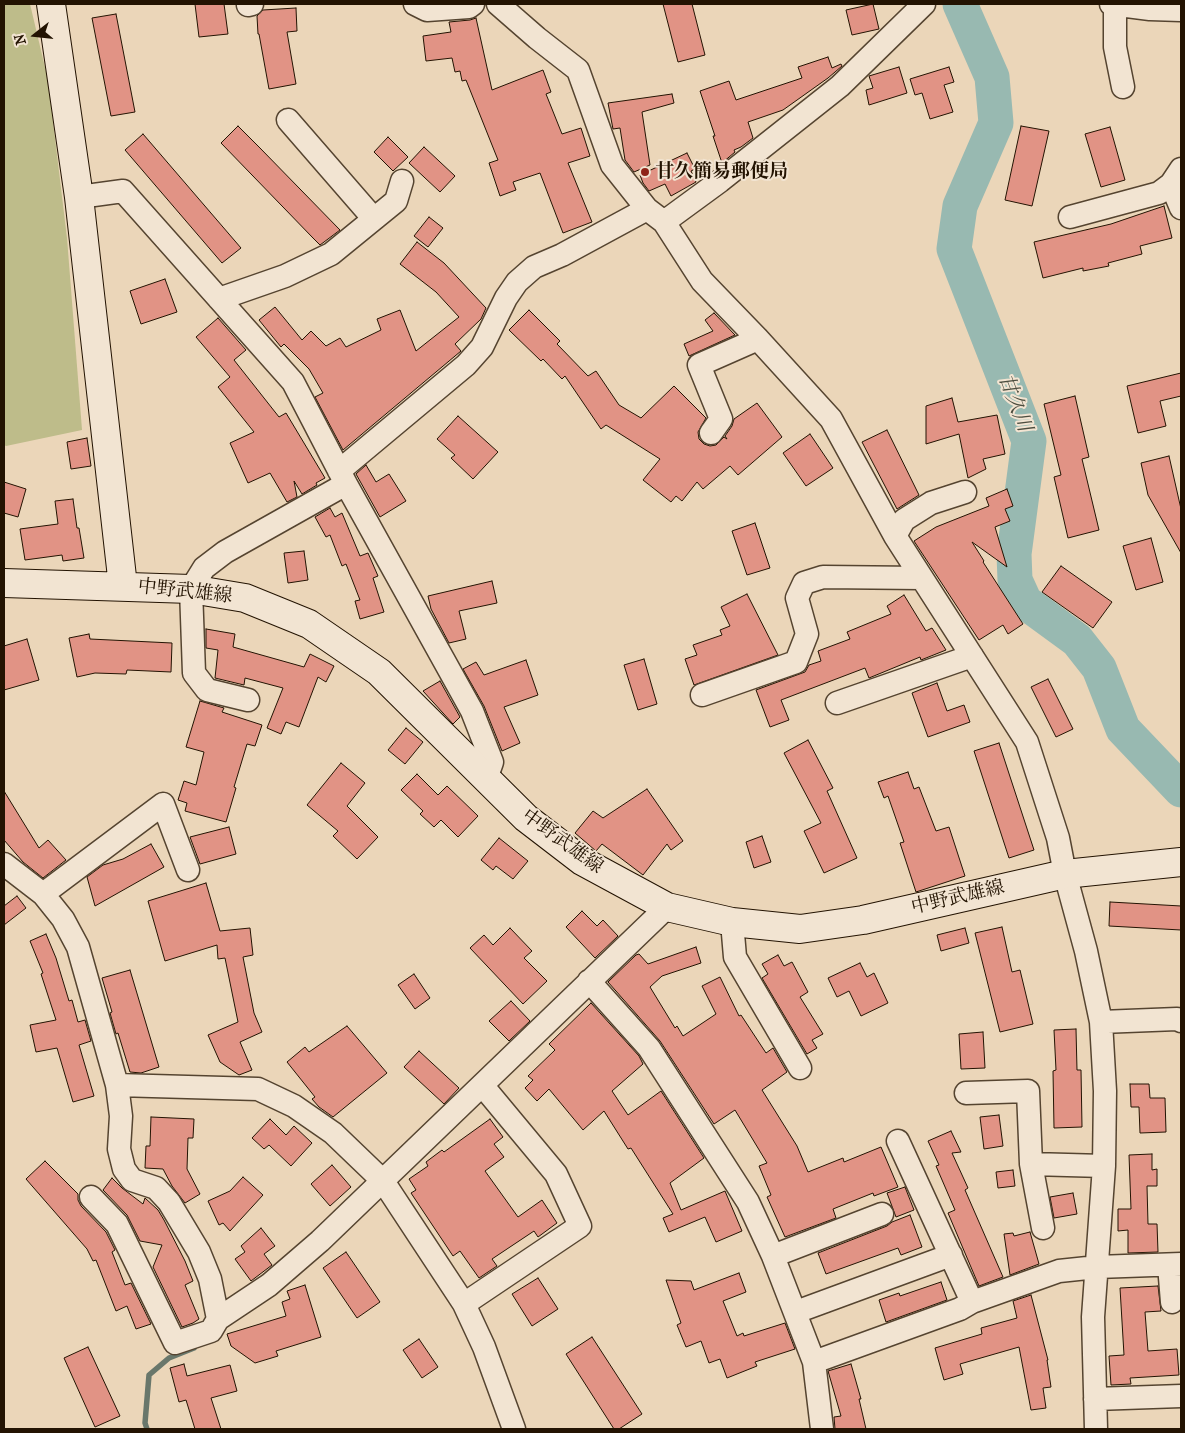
<!DOCTYPE html>
<meta charset="utf-8">
<style>
body{margin:0}
#map{position:relative;width:1185px;height:1433px;overflow:hidden;background:#ebd6b9;font-family:"IM FELL French Canon",serif}
canvas{display:block}
.frame{position:absolute;inset:0;border:5px solid #231302;pointer-events:none}
.north{position:absolute;left:10px;top:10px;width:50px;height:50px;-webkit-text-stroke:4px #f2e4d2;paint-order:stroke;rotate:254deg;font-size:14px;font-weight:700;line-height:20px;text-align:center;color:#231302}
.north::after{content:'';display:block;margin:auto;width:18px;height:22px;background:#231302;clip-path:polygon(50% 0,100% 100%,50% 72%,0 100%)}
</style>
<div id="map">
<canvas width="1185" height="1433"></canvas>
<div class="frame"></div>
<div class="north">N</div>
</div>
<script>
const ctx = document.querySelector('canvas').getContext('2d');
ctx.lineJoin = 'round';
function fillPath(path, color) { ctx.fillStyle = color; ctx.fill(path, 'evenodd'); }
const toPath = rows => new Path2D(rows.map(r => 'M' + r).join(''));
function stroke(path, color, width, dash) { ctx.strokeStyle = color; ctx.lineWidth = width; ctx.lineCap = dash ? 'butt' : 'round'; ctx.setLineDash(dash || []); ctx.stroke(path); }
function drawText(font, color, halo, rows, align = 'center') {
  ctx.font = font + ' "IM FELL French Canon","Noto Serif JP",serif'; ctx.lineWidth = 4; ctx.setLineDash([]); ctx.textBaseline = 'middle'; ctx.strokeStyle = halo; ctx.fillStyle = color; for (const [text, x, y, turn = 0] of rows) {
    ctx.save(); ctx.translate(x, y); ctx.rotate((+turn || 0) * Math.PI / 180); ctx.textAlign = isNaN(turn) ? turn : align; if (halo) ctx.strokeText(text, 0, 0); ctx.fillText(text, 0, 0); ctx.restore();
  }
}
const green = toPath([
 [4,4,30,4,48,80,67,238,82,430,6,446,4,445]
]);
const stream = toPath([
 [147,1429,145,1423,149,1375,169,1358,194,1348]
]);
const river = toPath([
 [960,4,992,77,996,123,960,206,954,249,1029,441,1014,554,1015,580,1025,602,1077,640,1099,668,1123,729,1181,790]
]);
const building = toPath([
 [195,4,224,4,228,34,199,37,195,4],
 [663,4,692,4,705,55,678,62,663,4],
 [873,4,879,29,852,35,846,10,873,4],
 [296,8,297,31,287,32,296,84,269,89,259,34,258,34,257,16,263,10,296,8],
 [116,14,135,112,111,116,92,18,116,14],
 [476,18,492,90,543,70,551,92,546,94,562,134,581,128,590,156,568,163,592,222,563,233,540,173,513,182,516,190,500,196,489,163,498,160,466,80,462,81,460,71,455,72,452,58,426,61,423,36,451,32,449,22,470,20,476,18],
 [828,57,832,68,841,64,842,66,828,78,783,110,748,122,753,138,741,147,734,150,735,152,722,163,713,136,715,136,700,91,729,81,736,100,802,78,798,67,828,57],
 [899,67,907,93,869,105,866,90,873,88,869,76,899,67],
 [949,67,954,82,944,85,953,112,930,119,922,93,915,95,910,79,949,67],
 [672,94,674,103,642,112,650,165,634,172,625,160,620,128,613,129,608,103,672,94],
 [238,126,260,148,340,230,320,245,313,238,221,143,238,126],
 [1021,126,1049,131,1032,206,1005,200,1021,126],
 [1110,127,1125,180,1101,187,1085,134,1110,127],
 [143,134,241,248,222,263,125,150,143,134],
 [388,137,408,157,393,171,374,152,388,137],
 [424,147,455,176,440,192,409,163,424,147],
 [687,153,695,169,691,171,696,182,671,196,665,184,649,191,643,183,640,175,687,153],
 [1164,206,1172,238,1140,246,1142,254,1108,263,1109,266,1083,271,1083,268,1043,278,1034,242,1111,224,1164,206],
 [429,217,443,228,428,247,414,236,429,217],
 [417,242,444,263,486,308,481,319,455,344,461,351,343,450,315,397,323,393,309,369,284,344,281,347,259,320,275,307,302,340,311,331,326,346,340,338,346,347,381,330,377,319,400,310,416,351,459,317,436,292,400,264,417,242],
 [165,279,177,312,141,324,130,291,165,279],
 [529,310,560,341,557,344,588,376,596,371,619,405,641,418,674,386,706,418,698,432,699,439,704,444,710,446,716,445,724,437,727,439,725,436,732,426,734,419,757,403,782,437,738,475,730,466,703,489,697,482,682,501,676,496,671,502,643,480,660,459,606,425,601,429,565,376,562,379,543,359,541,361,509,330,529,310],
 [714,313,735,335,689,356,684,344,713,331,705,320,714,313],
 [218,318,246,350,234,360,279,417,286,413,325,478,316,483,317,485,302,494,294,481,297,497,287,502,270,473,248,483,230,443,254,432,218,387,230,377,196,337,218,318],
 [1181,373,1181,396,1160,401,1166,426,1138,433,1127,386,1181,373],
 [1075,396,1089,457,1082,459,1099,530,1068,538,1054,477,1061,475,1044,404,1075,396],
 [952,398,958,422,997,415,1005,454,983,459,986,469,968,478,959,434,926,444,926,406,952,398],
 [458,416,498,452,473,479,451,458,455,455,437,439,458,416],
 [887,430,919,495,897,509,862,442,887,430],
 [810,434,833,468,806,486,783,453,810,434],
 [87,438,91,466,71,469,67,442,87,438],
 [1169,456,1181,509,1181,553,1148,495,1141,463,1169,456],
 [366,465,376,482,389,474,406,501,380,517,356,474,366,465],
 [4,482,26,489,18,517,4,513,4,482],
 [1007,489,1013,506,1005,509,1010,521,995,527,1007,567,972,542,984,561,983,562,1023,624,1008,634,1003,625,979,640,914,541,936,527,989,506,986,498,1007,489],
 [73,499,77,528,79,528,84,558,63,561,62,555,25,560,20,529,58,524,55,501,73,499],
 [330,508,335,517,342,513,360,556,368,553,378,576,373,578,384,612,360,619,355,601,360,600,346,564,342,566,330,535,326,537,315,517,330,508],
 [755,523,770,568,747,575,732,531,755,523],
 [1151,538,1163,582,1136,590,1123,546,1151,538],
 [304,551,308,580,288,583,284,553,304,551],
 [1061,566,1112,602,1093,628,1042,592,1061,566],
 [492,581,497,603,459,611,466,639,449,643,431,609,428,596,492,581],
 [747,594,778,655,694,685,685,659,697,655,693,645,722,635,720,630,730,626,721,607,747,594],
 [904,595,926,631,932,628,946,650,921,660,920,657,869,678,865,668,781,700,789,720,770,727,756,690,805,672,809,665,821,661,818,651,850,639,847,632,891,614,887,606,904,595],
 [206,629,235,634,233,647,304,667,310,654,334,666,326,682,318,677,299,727,286,722,281,734,267,728,283,688,245,678,244,685,215,678,218,650,206,648,206,629],
 [89,634,90,639,172,643,171,672,127,670,126,674,95,673,77,677,69,638,89,634],
 [27,639,39,680,4,690,4,646,27,639],
 [644,659,657,704,638,710,624,665,644,659],
 [526,660,538,695,504,707,520,743,502,751,484,706,463,669,476,662,484,675,526,660],
 [1048,679,1073,729,1056,737,1031,687,1048,679],
 [440,681,460,717,453,724,423,691,440,681],
 [937,683,947,711,964,705,970,722,928,737,912,693,937,683],
 [200,701,224,708,222,712,262,725,255,746,247,744,234,787,236,788,226,822,185,811,187,803,178,800,184,781,196,785,204,752,186,747,200,701],
 [406,728,423,742,405,764,388,750,406,728],
 [808,740,833,788,827,791,857,858,824,873,804,831,821,823,784,753,808,740],
 [999,743,1034,850,1009,858,974,751,999,743],
 [341,763,365,783,347,806,378,837,357,859,333,836,338,831,307,805,341,763],
 [908,772,914,789,919,787,936,831,949,827,965,876,916,892,900,843,904,842,888,796,884,798,878,782,908,772],
 [417,774,438,795,447,786,478,816,458,837,441,820,434,827,420,814,423,811,401,790,417,774],
 [647,789,683,841,671,850,667,844,643,875,602,844,596,851,575,833,593,811,603,818,647,789],
 [4,791,39,848,48,840,66,860,43,878,23,862,4,840,4,791],
 [229,827,236,854,200,864,190,837,229,827],
 [762,836,771,862,754,868,746,842,762,836],
 [499,838,528,861,513,879,496,866,493,870,481,860,499,838],
 [151,844,164,867,95,906,87,877,103,865,123,859,151,844],
 [206,883,220,931,250,928,253,955,243,957,254,1013,262,1032,240,1042,252,1070,239,1075,220,1062,208,1035,238,1022,225,958,218,959,217,945,165,961,148,901,206,883],
 [17,896,26,908,4,925,4,906,17,896],
 [1110,902,1181,906,1181,930,1109,926,1110,902],
 [582,911,597,926,603,920,618,936,595,958,566,927,582,911],
 [1002,927,1012,972,1020,970,1033,1024,1000,1032,975,933,1002,927],
 [510,928,532,951,524,958,547,981,523,1004,470,948,484,935,493,945,510,928],
 [965,928,969,943,941,951,937,935,965,928],
 [46,934,56,958,69,1001,72,1000,78,1022,85,1020,91,1041,79,1045,94,1096,73,1102,57,1048,36,1052,30,1025,56,1020,41,974,43,973,30,941,46,934],
 [696,947,701,963,662,976,650,987,675,1028,677,1026,683,1036,716,1014,702,986,720,977,739,1016,741,1015,766,1053,773,1048,787,1072,762,1090,797,1146,808,1172,843,1158,844,1162,881,1147,898,1187,874,1196,873,1193,833,1209,836,1218,785,1237,767,1197,771,1195,759,1166,767,1163,735,1110,714,1124,660,1041,608,982,636,955,639,954,648,964,696,947],
 [778,955,784,966,792,962,808,992,800,997,823,1034,812,1040,817,1048,807,1054,762,978,768,974,762,964,778,955],
 [860,963,867,977,874,973,888,1003,861,1016,849,991,837,997,828,978,860,963],
 [130,970,159,1067,141,1073,130,1072,118,1033,116,1034,110,1013,112,1012,102,978,130,970],
 [414,974,430,998,415,1009,398,985,414,974],
 [511,1001,530,1021,509,1041,489,1021,511,1001],
 [591,1003,639,1056,643,1064,612,1091,628,1115,661,1091,704,1158,670,1183,681,1210,725,1191,742,1231,716,1242,705,1217,669,1232,663,1218,673,1214,631,1148,628,1149,604,1111,583,1130,549,1089,537,1101,525,1088,533,1080,528,1076,555,1050,549,1044,591,1003],
 [347,1026,387,1073,333,1117,319,1107,312,1099,315,1097,287,1062,305,1047,309,1052,347,1026],
 [1076,1029,1077,1070,1081,1070,1082,1127,1054,1128,1053,1071,1056,1070,1054,1030,1076,1029],
 [983,1032,985,1068,961,1069,959,1034,983,1032],
 [419,1051,459,1088,444,1104,404,1067,419,1051],
 [1130,1084,1149,1084,1150,1098,1165,1098,1166,1132,1140,1133,1139,1107,1131,1107,1130,1084],
 [999,1115,1003,1146,984,1149,980,1117,999,1115],
 [151,1117,194,1119,193,1138,188,1138,187,1169,200,1194,185,1203,172,1186,163,1169,145,1168,146,1146,150,1146,151,1117],
 [270,1119,286,1135,294,1126,312,1143,291,1166,269,1145,264,1149,252,1138,270,1119],
 [490,1119,503,1137,494,1144,504,1157,485,1171,518,1217,542,1200,557,1223,538,1237,534,1231,492,1259,497,1266,479,1278,460,1251,453,1256,411,1193,416,1190,409,1179,428,1166,426,1162,442,1150,444,1152,490,1119],
 [951,1131,961,1152,952,1153,968,1188,965,1190,1003,1277,979,1286,948,1213,955,1210,936,1166,939,1165,928,1141,951,1131],
 [1152,1154,1152,1170,1157,1169,1157,1186,1147,1186,1148,1224,1157,1224,1158,1252,1128,1253,1128,1230,1118,1231,1118,1209,1131,1209,1129,1155,1152,1154],
 [45,1161,78,1194,78,1200,81,1206,106,1232,115,1250,112,1252,125,1285,131,1283,151,1324,136,1329,127,1306,116,1311,96,1260,93,1261,87,1249,26,1179,45,1161],
 [332,1165,351,1187,330,1206,311,1184,332,1165],
 [1013,1170,1015,1186,998,1188,996,1172,1013,1170],
 [243,1177,263,1195,230,1231,223,1223,219,1225,208,1201,230,1191,243,1177],
 [112,1178,122,1188,143,1204,145,1198,158,1210,164,1220,185,1261,193,1281,185,1285,199,1319,193,1323,182,1327,153,1267,162,1245,140,1241,127,1215,103,1190,112,1178],
 [905,1187,914,1210,896,1217,887,1193,905,1187],
 [1073,1193,1077,1214,1054,1218,1050,1197,1073,1193],
 [910,1215,922,1247,901,1255,898,1248,826,1274,818,1253,887,1226,892,1222,910,1215],
 [261,1228,275,1246,264,1254,272,1265,251,1281,235,1259,245,1252,241,1246,261,1228],
 [1030,1232,1039,1264,1010,1275,1004,1234,1013,1233,1014,1236,1030,1232],
 [346,1252,380,1302,357,1318,323,1268,346,1252],
 [739,1273,746,1292,723,1301,737,1336,743,1333,744,1336,785,1323,795,1349,755,1362,757,1366,727,1378,720,1359,709,1363,701,1341,686,1347,677,1325,681,1323,666,1280,691,1281,694,1290,739,1273],
 [538,1278,558,1309,532,1326,512,1294,538,1278],
 [941,1282,947,1300,886,1322,879,1300,899,1293,900,1296,941,1282],
 [305,1285,321,1337,276,1351,278,1356,255,1363,231,1346,227,1334,286,1316,282,1302,290,1299,287,1291,305,1285],
 [1158,1286,1161,1311,1145,1312,1148,1351,1177,1349,1179,1375,1130,1378,1131,1384,1111,1385,1109,1356,1124,1355,1120,1288,1158,1286],
 [1031,1295,1048,1360,1047,1360,1051,1387,1043,1388,1046,1408,1031,1410,1019,1347,960,1364,963,1374,944,1380,935,1348,982,1334,981,1328,1017,1318,1013,1301,1031,1295],
 [592,1337,642,1414,619,1429,614,1429,566,1354,592,1337],
 [419,1339,438,1367,422,1378,403,1350,419,1339],
 [88,1347,120,1416,95,1427,64,1358,88,1347],
 [184,1364,187,1376,230,1365,237,1391,211,1398,221,1429,195,1429,186,1400,179,1402,170,1368,184,1364],
 [851,1364,861,1399,859,1399,866,1429,835,1429,834,1417,841,1416,828,1371,851,1364]
]);
const street = toPath([
 [415,4,427,10,469,7,473,4],
 [498,4,537,38,578,70,612,165,647,209,664,222,702,281,758,339,831,419,895,536,1027,742,1058,838,1065,874,1086,951,1101,1022,1105,1091,1104,1166,1093,1317,1096,1429],
 [1111,4,1150,9,1181,10],
 [1115,4,1115,47,1123,87],
 [248,5,252,4],
 [288,120,374,219],
 [1181,169,1171,184,1181,208],
 [79,197,123,191,293,382,346,484,472,711,492,762,486,779],
 [1070,217,1159,193,1171,184],
 [664,222,720,181,840,86,924,4],
 [219,299,285,276,331,254,396,201,402,181],
 [711,433,721,419,699,365,758,339],
 [339,471,466,365,482,347,506,298,517,282,534,267,562,255,647,209],
 [895,536,904,520,931,503,965,492],
 [702,695,796,662,807,634,797,598,804,583,823,577,922,578],
 [248,700,207,690,194,673,191,589,204,568,225,552,346,484],
 [837,703,972,656],
 [4,864,43,894,63,919,78,947,117,1085,258,1089,294,1106,333,1133,383,1181,464,1304,484,1347,514,1429],
 [43,894,163,804,188,870],
 [732,922,735,957,800,1068],
 [589,981,649,1048,748,1202,773,1256,814,1362,822,1429],
 [1101,1022,1177,1019,1181,1021],
 [117,1085,121,1116,119,1149,124,1169,132,1180,156,1188,169,1202,199,1252,210,1279,218,1319],
 [966,1093,1028,1091,1031,1164,1104,1166],
 [898,1141,972,1302],
 [1031,1164,1043,1228],
 [91,1197,117,1224,175,1343,211,1331,218,1319,269,1285,320,1241,667,907],
 [773,1256,882,1214],
 [1169,1265,1172,1302],
 [464,1304,580,1226,556,1174,482,1085],
 [796,1312,951,1255],
 [814,1362,960,1309,972,1302,1059,1271,1097,1267,1181,1264],
 [1095,1399,1181,1396]
]);
const secondary = toPath([
 [51,4,79,197,123,586],
 [4,583,191,589,245,598,309,624,379,672,526,818,582,861,667,907,732,922,800,929,863,920,1065,874,1181,862]
]);
const markers = [
 [645,172,5,"#8f2418"]
];
const poiNames = [
 ["甘久簡易郵便局",655,172]
];
const streetNames = [
 ["中野武雄線",185,592,6],
 ["中野武雄線",562,842,36],
 ["中野武雄線",958,898,-13]
];
const waterNames = [
 ["甘久川",1014,403,69]
];
fillPath(green, '#bebc8a');
stroke(stream, '#69776b', 5.5);
stroke(river, '#98b9b1', 35);
fillPath(building, '#e19385');
stroke(building, '#231302', 1);
stroke(street, '#554430', 25);
stroke(secondary, '#231302', 30);
stroke(street, '#f2e4d2', 22);
stroke(secondary, '#f2e4d2', 28);
for (const [x, y, r, color] of markers) { const dot = new Path2D(); dot.arc(x, y, r, 0, 2 * Math.PI); ctx.fillStyle = color; ctx.fill(dot); stroke(dot, '#f2e4d2', 2); }
drawText('bold 19px', '#231302', '#f2e4d2', poiNames, 'left');
drawText('19px', '#231302', '#f2e4d2', streetNames);
drawText('italic 20px', '#4c4d3f', '#f2e4d2', waterNames);
</script>
